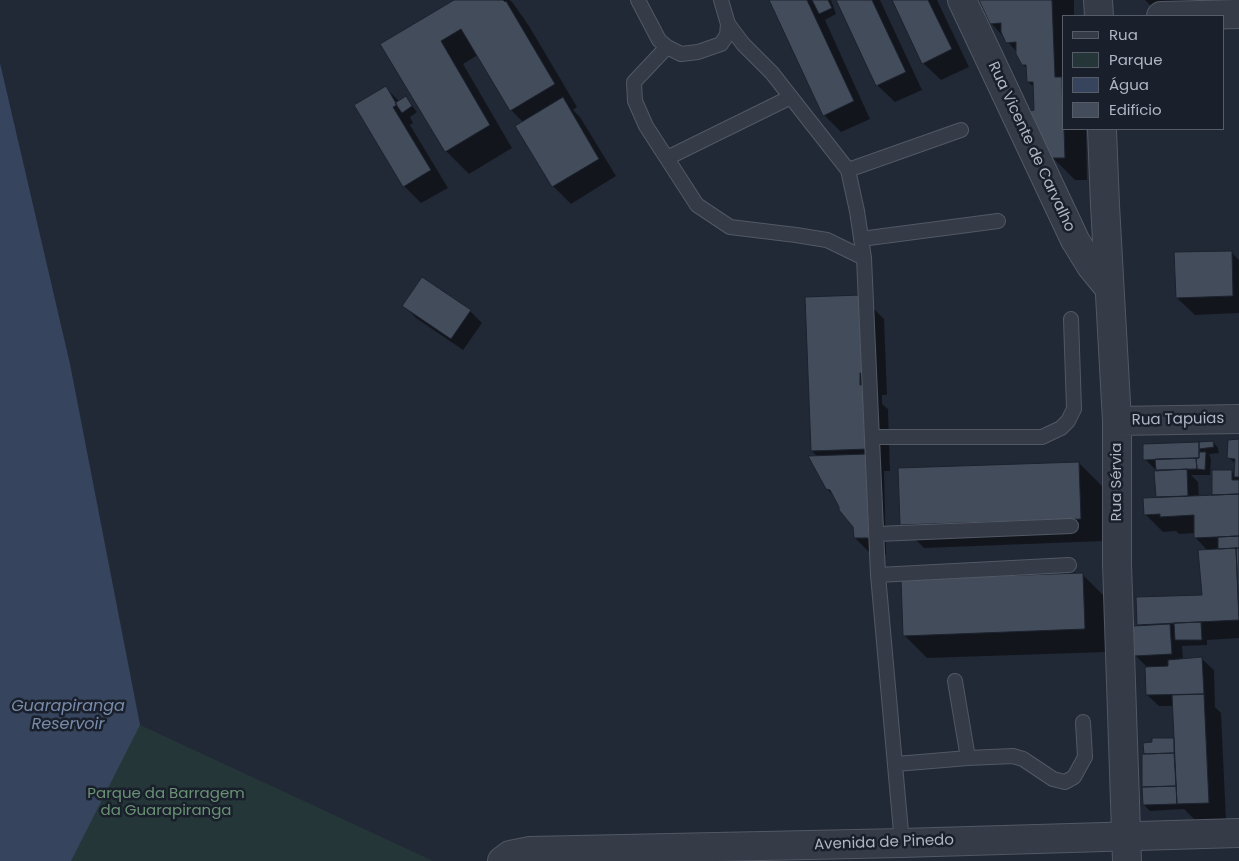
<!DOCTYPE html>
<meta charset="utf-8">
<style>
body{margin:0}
#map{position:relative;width:1239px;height:861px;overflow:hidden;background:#222936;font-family:Poppins,sans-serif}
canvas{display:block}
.legend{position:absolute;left:1062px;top:15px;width:162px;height:115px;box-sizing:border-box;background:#1a202b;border:1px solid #565c68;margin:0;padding:6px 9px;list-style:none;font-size:15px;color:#afb6c3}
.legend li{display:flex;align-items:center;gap:10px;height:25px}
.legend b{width:25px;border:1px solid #565c68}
</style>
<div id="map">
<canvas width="1239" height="861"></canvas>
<ul class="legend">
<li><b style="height:6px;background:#353b47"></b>Rua</li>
<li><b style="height:14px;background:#253638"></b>Parque</li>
<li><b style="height:14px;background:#36445d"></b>Água</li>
<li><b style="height:14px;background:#434c5b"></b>Edifício</li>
</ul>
</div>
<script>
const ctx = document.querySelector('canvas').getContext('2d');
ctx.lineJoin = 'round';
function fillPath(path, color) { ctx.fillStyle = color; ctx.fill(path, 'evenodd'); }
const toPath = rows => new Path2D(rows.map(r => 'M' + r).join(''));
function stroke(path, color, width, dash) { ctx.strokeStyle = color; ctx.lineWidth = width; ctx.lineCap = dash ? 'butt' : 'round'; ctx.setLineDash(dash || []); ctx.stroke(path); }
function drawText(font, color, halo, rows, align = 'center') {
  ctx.font = font + ' Poppins,sans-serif'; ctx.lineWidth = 5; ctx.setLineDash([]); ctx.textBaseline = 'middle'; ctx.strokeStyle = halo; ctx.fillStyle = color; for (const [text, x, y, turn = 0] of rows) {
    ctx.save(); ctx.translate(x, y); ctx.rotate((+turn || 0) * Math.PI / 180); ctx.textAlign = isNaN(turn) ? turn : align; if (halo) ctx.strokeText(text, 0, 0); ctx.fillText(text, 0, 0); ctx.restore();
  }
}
const green = toPath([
 [115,599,140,725,433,861,0,861]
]);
const water = toPath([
 [0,63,70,364,140,725,71,861,0,861]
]);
const shadow = toPath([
 [456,0,510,0,513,3,529,26,577,107,573,110,580,117,616,176,571,204,553,186,523,122,511,110,478,55,463,64,512,148,469,174,446,151,382,44],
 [771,0,831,0,836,14,825,20,870,119,841,132,824,115],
 [837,0,880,0,922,90,895,102,877,85],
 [893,0,937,0,969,67,941,80,923,63],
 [980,0,1074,0,1074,16,1063,16,1063,129,1086,129,1087,180,1075,180,1052,157,1036,112,1035,88,1028,82,1028,69,1023,65,1017,52,991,23],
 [1145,0,1239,0,1239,6,1153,8],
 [386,88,400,102,406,98,417,112,410,117,413,123,410,125,448,188,421,203,404,186],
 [1231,252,1239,260,1239,313,1195,315,1177,298],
 [861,296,884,319,887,395,882,395,882,404,888,409,890,471,884,471,886,555,872,555,855,538,855,526,840,506,834,496,827,489,818,457,812,451],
 [404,306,470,311,482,323,463,350,416,318],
 [1239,440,1239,638,1207,640,1207,645,1182,646,1183,660,1202,659,1214,670,1215,707,1221,713,1226,820,1196,821,1184,809,1150,811,1144,805,1173,739,1175,741,1174,706,1159,706,1147,695,1146,666,1135,655,1139,627,1138,625,1204,596,1208,551,1195,537,1195,533,1179,534,1176,531,1163,532,1145,514,1160,499,1158,497,1156,470,1145,459,1213,442,1218,448,1219,453,1209,454,1211,459,1210,475,1191,475,1198,482,1199,497,1215,496,1213,495,1232,471,1235,475,1236,464,1229,458],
 [1079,463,1102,486,1104,541,924,548,901,525],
 [1082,574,1105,597,1107,652,927,658,904,635]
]);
const building = toPath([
 [454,0,503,0,505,2,506,1,555,84,510,111,461,29,441,41,490,125,445,152,380,44,454,0],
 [769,0,807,0,854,101,823,116,769,0],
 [812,0,828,0,832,8,819,14,812,0],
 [836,0,872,0,906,72,876,86,836,0],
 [892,0,928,0,952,49,922,64,892,0],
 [979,0,1052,0,1055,77,1062,77,1063,129,1064,129,1065,158,1051,158,1030,111,1034,110,1033,82,1027,82,1026,65,1022,65,1016,54,1016,42,1006,43,1001,32,1001,23,990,24,979,0],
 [386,86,397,105,393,107,431,170,403,187,354,105,386,86],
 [406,96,412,106,402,113,395,103,406,96],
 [563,97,599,159,552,187,515,126,563,97],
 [1232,251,1233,296,1176,298,1174,252,1232,251],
 [422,277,471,310,451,339,402,306,422,277],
 [861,295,865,373,860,373,860,385,865,385,868,449,811,451,805,297,861,295],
 [1239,439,1239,477,1234,477,1235,459,1227,458,1228,440,1239,439],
 [1213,441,1214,447,1199,449,1199,442,1213,441],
 [1199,442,1199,458,1143,460,1143,444,1199,442],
 [1199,452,1206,452,1205,470,1197,469,1196,458,1199,458,1199,452],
 [867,454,869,538,854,538,853,527,839,510,839,507,830,490,826,489,808,456,867,454],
 [1196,458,1197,469,1156,470,1155,459,1196,458],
 [1079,462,1081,519,900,525,898,468,1079,462],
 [1187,469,1188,496,1156,497,1154,471,1187,469],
 [1212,470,1232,470,1232,480,1239,480,1239,494,1212,495,1212,470],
 [1239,494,1239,536,1194,538,1194,515,1160,517,1160,514,1144,515,1143,498,1239,494],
 [1239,536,1239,548,1218,549,1218,537,1239,536],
 [1236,548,1239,548,1239,616,1236,548],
 [1236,548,1239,620,1137,625,1136,597,1202,595,1198,550,1236,548],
 [1083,573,1085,629,903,636,901,579,1083,573],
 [1201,622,1202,640,1175,640,1174,623,1201,622],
 [1170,624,1172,654,1134,656,1133,626,1170,624],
 [1202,657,1204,694,1146,695,1145,667,1168,666,1168,660,1202,657],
 [1204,694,1209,803,1177,804,1172,695,1204,694],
 [1152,738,1174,738,1174,753,1144,754,1143,743,1152,742,1152,738],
 [1174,753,1176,786,1142,787,1142,754,1174,753],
 [1176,786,1177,804,1143,805,1142,787,1176,786]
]);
const service = toPath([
 [638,0,659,40,667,47,681,54,698,52,721,44,727,35,728,24,721,0],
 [728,24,743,44,772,73,848,170,857,211,864,258],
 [667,47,634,82,635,101,646,126,697,205,730,227,796,235,827,240,864,258,878,575,902,843],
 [667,158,791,97],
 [848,170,961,130],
 [861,239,998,221],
 [873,437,1042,437,1061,428,1068,421,1074,409,1071,319],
 [877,534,1071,526],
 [878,575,1069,565],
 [955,681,968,758],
 [896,764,968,758,1013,756,1023,759,1053,779,1065,782,1074,777,1085,757,1083,722]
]);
const minor = toPath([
 [962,0,1075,240,1091,266,1109,288],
 [1098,0,1099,16],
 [1161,16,1239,14],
 [1102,129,1105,205,1117,421,1117,564,1127,861],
 [1117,421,1239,419]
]);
const tertiary = toPath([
 [502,861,510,855,530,851,902,843,1239,833]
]);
const streetNames = [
 ["Rua Vicente de Carvalho",1031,147,65],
 ["Rua Tapuias",1178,420,-1],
 ["Rua Sérvia",1117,482,-90],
 ["Avenida de Pinedo",884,843,-2]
];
const parkNames = [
 ["Parque da Barragem",166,794],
 ["da Guarapiranga",166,811]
];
const waterNames = [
 ["Guarapiranga",68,707],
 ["Reservoir",68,725]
];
fillPath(green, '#253638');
fillPath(water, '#36445d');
fillPath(shadow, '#0007');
fillPath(building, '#434c5b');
stroke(building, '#1c222e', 1);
stroke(service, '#525965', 16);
stroke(minor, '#525965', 30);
stroke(tertiary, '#525965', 30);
stroke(service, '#353b47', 14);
stroke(minor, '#353b47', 28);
stroke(tertiary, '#353b47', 28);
drawText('15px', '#afb6c3', '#1a202b', streetNames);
drawText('15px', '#699275', '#1a202b', parkNames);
drawText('italic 16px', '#798baa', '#1a202b', waterNames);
</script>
